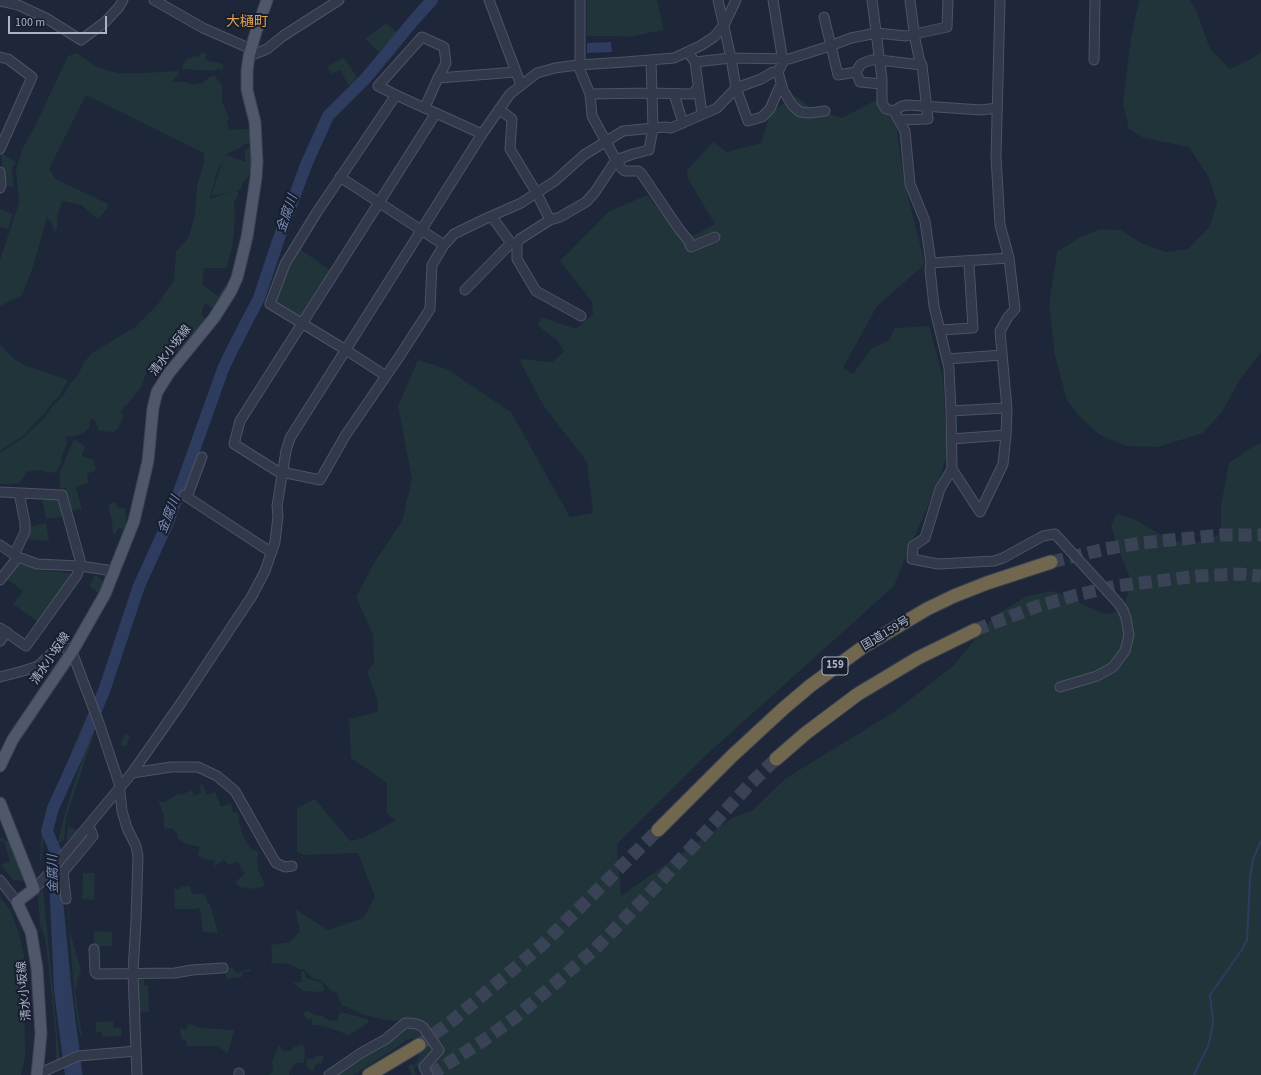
<!DOCTYPE html>
<meta charset="utf-8">
<style>
body{margin:0}
#map{position:relative;width:1261px;height:1075px;overflow:hidden;background:#1e2639;font-family:"Source Sans 3",sans-serif}
canvas{display:block}
.scale{position:absolute;left:8px;top:16px;width:99px;height:18px;box-sizing:border-box;border:2px solid #acb3c7;border-top:0;padding-left:5px;font-size:12px;line-height:14px;white-space:nowrap;color:#acb3c7;-webkit-text-stroke:3px #171e2e;paint-order:stroke}
</style>
<div id="map">
<canvas width="1261" height="1075"></canvas>
<div class="scale">100 m</div>
</div>
<script>
const ctx = document.querySelector('canvas').getContext('2d');
ctx.lineJoin = 'round';
function fillPath(path, color) { ctx.fillStyle = color; ctx.fill(path, 'evenodd'); }
const toPath = rows => new Path2D(rows.map(r => 'M' + r).join(''));
function stroke(path, color, width, dash) { ctx.strokeStyle = color; ctx.lineWidth = width; ctx.lineCap = dash ? 'butt' : 'round'; ctx.setLineDash(dash || []); ctx.stroke(path); }
function drawText(font, color, halo, rows, align = 'center') {
  ctx.font = font + ' "Source Sans 3","Noto Sans JP",sans-serif'; ctx.lineWidth = 4; ctx.setLineDash([]); ctx.textBaseline = 'middle'; ctx.strokeStyle = halo; ctx.fillStyle = color; for (const [text, x, y, turn = 0] of rows) {
    ctx.save(); ctx.translate(x, y); ctx.rotate((+turn || 0) * Math.PI / 180); ctx.textAlign = isNaN(turn) ? turn : align; if (halo) ctx.strokeText(text, 0, 0); ctx.fillText(text, 0, 0); ctx.restore();
  }
}
const green = toPath([
 [587,0,657,0,664,30,628,37,621,36,587,36],
 [1139,0,1190,0,1197,12,1210,49,1230,69,1254,57,1261,52,1261,352,1239,381,1222,412,1203,433,1158,447,1126,446,1100,435,1080,417,1067,400,1055,356,1049,305,1057,252,1080,237,1100,229,1121,230,1141,243,1166,252,1188,249,1210,226,1217,202,1209,178,1189,147,1144,138,1129,129,1123,104,1131,38],
 [386,23,397,32,379,52,365,39],
 [201,52,206,54,205,60,223,64,223,70,216,69,215,71,182,69,183,64,189,57,191,58,195,56,199,57],
 [77,53,95,66,117,73,142,73,179,71,178,75,172,82,186,82,191,85,203,83,208,78,214,75,222,85,222,101,229,118,227,121,229,130,239,129,250,129,253,142,244,145,237,150,227,153,225,158,228,155,245,162,245,150,253,145,253,163,248,177,244,181,241,189,235,191,238,191,238,195,234,203,235,217,233,242,227,268,204,268,202,284,204,286,218,296,225,286,227,288,214,309,205,303,201,314,206,320,178,351,172,347,156,364,154,365,150,361,142,386,127,405,125,405,121,413,124,415,118,429,113,432,99,431,94,419,91,419,89,428,83,433,73,437,66,436,67,442,66,447,63,452,61,464,57,471,51,473,39,470,26,472,24,477,20,482,14,484,0,484,0,453,24,437,44,418,54,404,63,396,70,384,78,375,84,362,92,353,135,327,158,304,174,280,176,252,189,237,195,214,197,186,204,162,204,153,86,95,49,169,56,179,108,204,107,209,98,219,81,205,62,201,58,213,57,229,54,233,52,224,47,217,33,267,22,295,0,306,0,260,19,203,16,170,22,150,36,124,68,56],
 [224,161,219,171,211,196,230,192,210,199,211,194,217,171],
 [342,58,344,58,357,77,349,86,340,70,332,74,327,67],
 [795,96,810,107,842,118,876,100,896,123,904,181,925,264,877,306,843,368,853,374,871,349,888,341,895,328,929,326,943,378,947,456,935,490,903,563,894,586,704,757,617,844,621,896,732,818,753,810,786,778,894,712,954,665,994,616,1027,596,1054,591,1104,614,1121,611,1128,594,1130,578,1117,546,1111,525,1117,514,1134,519,1172,541,1206,542,1221,533,1221,506,1229,463,1249,449,1261,443,1261,1075,434,1075,429,1067,440,1052,444,1045,439,1044,413,1019,396,1021,381,1019,362,1014,347,1007,342,1006,337,993,331,991,322,981,312,978,304,969,299,969,290,964,271,963,272,952,271,945,290,942,300,931,295,909,328,930,363,918,375,897,358,853,304,855,297,852,297,808,315,799,350,841,363,838,396,820,387,814,387,783,351,758,349,719,378,712,377,699,367,672,374,662,373,635,356,597,374,563,402,521,412,479,398,406,418,360,447,369,511,412,570,517,593,513,587,462,543,405,519,359,552,362,564,352,557,340,538,326,541,317,576,329,593,314,592,302,560,261,608,212,647,195,683,238,693,236,715,224,688,179,687,170,713,142,727,152,761,143,771,112],
 [1,153,16,162,13,167,12,171,14,188,4,184],
 [0,209,13,214,8,229,0,227],
 [300,249,331,271,302,316,299,317,278,303,277,300,290,263],
 [0,344,13,358,24,365,68,380,60,395,51,404,46,412,23,436,0,451],
 [74,439,85,446,82,456,94,460,96,470,87,474,88,483,79,486,76,488,82,509,69,511,65,494,66,489,60,488,60,472],
 [42,498,60,500,65,516,46,519],
 [116,502,118,509,125,507,126,521,124,529,119,528,117,530,116,534,113,534,112,520,108,505],
 [46,523,49,541,26,539,28,527],
 [17,563,37,570,71,573,73,577,39,623,13,604,23,591,4,577],
 [95,575,100,578,105,585,101,595,89,586],
 [87,715,88,717,48,818,44,832,42,859,40,860,42,829,45,821,73,747],
 [94,731,94,734,78,781,66,819,64,840,58,844,61,828,73,787,83,757],
 [125,734,130,736,126,747,120,745],
 [200,785,203,785,207,795,215,792,221,807,231,803,233,813,236,812,238,814,239,822,243,836,251,849,259,852,257,860,258,870,265,884,263,887,249,889,247,887,241,888,235,882,245,874,238,862,229,865,224,860,216,865,214,870,215,861,202,858,198,855,200,847,186,844,177,838,178,835,172,828,164,829,164,816,158,799,163,803,178,794,180,795,193,790,194,795,201,793],
 [68,827,77,830,66,843],
 [0,838,4,839,5,841,10,840,26,881,13,880,1,865,10,861,4,841,0,841],
 [60,870,76,1027,80,1047,76,1048,58,872],
 [83,873,95,873,94,900,82,899],
 [190,886,192,894,203,893,204,895,206,895,208,904,210,904,218,933,203,932,200,908,194,909,175,909,174,889,181,889,181,887],
 [43,889,60,1061,56,1063,56,1040,48,960,44,934,40,925,38,895],
 [0,897,10,910,19,933,24,956,25,1056,21,1075,0,1075],
 [68,900,70,932,81,970,75,990,82,1037,81,1038,78,1026,75,1004,67,901],
 [94,931,112,932,112,946,94,946],
 [226,961,228,969,233,967,236,973,250,969,251,971,242,972,242,977,227,979,225,974,225,962],
 [304,970,305,973,305,978,321,982,325,990,320,992,303,991,293,983,301,982,302,979,300,974],
 [138,976,145,976,144,985,148,986,149,1012,137,1013],
 [307,1010,314,1015,323,1016,327,1019,328,1020,337,1021,340,1012,368,1019,368,1023,348,1036,341,1032,326,1027,315,1025,311,1026,312,1019,307,1019,303,1014],
 [113,1021,113,1028,121,1028,121,1036,102,1037,102,1032,96,1032,96,1022],
 [188,1023,201,1028,234,1030,228,1053,217,1046,187,1046,186,1040,181,1039,180,1028,186,1030],
 [407,1025,420,1028,434,1050,421,1066,418,1068,416,1066,414,1068,416,1075,412,1075,409,1069,409,1066,410,1064,414,1065,417,1062,419,1056,419,1052,425,1043,424,1039,420,1037,407,1040,396,1048,353,1075,334,1075,366,1055,377,1049],
 [302,1044,304,1046,305,1055,304,1063,296,1063,290,1070,289,1075,268,1075,273,1071,272,1061,279,1045,282,1050,290,1051,294,1047],
 [316,1056,323,1056,324,1057,321,1064,317,1063,312,1072,306,1066,307,1058,313,1060]
]);
const water = toPath([
 [611,42,612,52,587,53,587,43]
]);
const stream = toPath([
 [1194,1075,1208,1046,1210,1039,1213,1021,1210,995,1241,951,1247,940,1250,878,1253,859,1261,841]
]);
const canal = toPath([
 [53,866,57,873,67,982,79,1075]
]);
const river = toPath([
 [71,1075,60,991,56,900,53,866,56,853,47,831,53,808,82,745,105,688,139,586,169,520,223,369,231,352,259,298,278,241,306,165,328,116,366,78,414,20,432,0]
]);
const highwayTunnel = toPath([
 [1051,562,1105,549,1141,543,1221,535,1261,535],
 [975,630,1038,606,1077,595,1116,586,1198,576,1240,574,1261,576],
 [419,1045,452,1021,542,945,658,830],
 [430,1075,484,1040,517,1016,594,950,646,897,749,785,776,759]
]);
const minor = toPath([
 [154,0,203,28,251,49],
 [489,0,521,85],
 [773,0,783,62,778,72,783,90,792,105,800,112,810,113,825,111],
 [872,0,882,79,882,103,886,109,894,111,905,131,910,184,925,221,931,263,930,269,934,306,949,368,951,411,1004,408,1007,409],
 [0,1,18,5,46,18,81,40,105,22,119,7,123,0],
 [824,17,838,75,856,72,861,64,871,60,879,60,922,65],
 [688,52,695,62,731,58,789,59,830,46,851,38,877,33,906,36,947,27,948,0],
 [249,56,267,49,283,36,339,0],
 [0,57,8,59,32,77,0,149],
 [651,60,653,128,649,150,633,154,616,160,622,169,625,171,638,171,641,173,679,229,688,240,691,247,715,237],
 [1094,60,1095,0],
 [695,62,702,114],
 [778,72,773,72,761,79,736,88,748,121,762,117,770,109,779,88,782,85],
 [856,72,860,82,882,84],
 [590,94,651,93,692,94,698,88],
 [674,94,683,123],
 [396,95,378,86,422,37,444,47,446,63,438,78],
 [425,107,438,78,516,72],
 [499,109,512,119,510,149,536,192,550,220,560,217,586,202,595,192,616,160,592,116,590,94,580,70,580,0],
 [894,111,902,106,908,105,981,110,997,108],
 [436,113,240,421,234,444,277,471,320,480,345,436,399,357,430,309,432,265,444,245,454,234,487,218,521,203,555,181,584,155,623,131,665,127,671,128,717,108,736,88,731,58,718,0],
 [899,120,928,119,922,65,920,62,915,39,910,0],
 [0,172,1,185,0,188],
 [340,177,444,245],
 [492,217,511,243,517,243,520,239,550,220],
 [517,243,517,259,536,291,581,316],
 [931,263,1009,258],
 [465,290,511,243],
 [940,330,973,328,969,264,967,261],
 [947,359,1002,355],
 [386,376,346,350,270,304,285,264,317,212,396,95,482,134],
 [951,411,952,469,940,489,925,538,913,546,912,559,938,564,994,561,1003,558,1043,536,1055,534,1118,603,1123,610,1126,618,1129,635,1125,651,1113,667,1097,676,1060,687],
 [951,439,1006,435],
 [952,469,980,512,1003,464,1006,435,1007,409,1000,331,1008,317,1015,309,1009,258,1000,225,996,157,1000,0],
 [0,492,62,495,80,560,80,566,77,575,26,646,0,628],
 [184,495,263,547,272,552],
 [187,497,202,457],
 [0,545,18,557,37,564,80,566,114,571],
 [14,555,25,532,25,523,19,493],
 [0,580,18,557],
 [0,641,7,632],
 [0,677,23,671,38,666,58,647,68,648,72,652,99,723,119,783,122,811,127,828,136,846,138,856,136,920,133,973,137,1075],
 [132,773,171,767,198,767,217,776,235,791,266,846,276,863,285,867,292,866],
 [0,880,17,902],
 [34,889,43,880,132,773,181,703,252,596,265,571,275,542,278,516,277,506,286,451,290,438,482,134,510,94,537,73,555,68,577,65,625,62,674,58,700,46,714,37,724,25,736,0],
 [66,899,63,872,93,836,91,831,87,827],
 [94,949,95,972,97,974,175,973,192,970,223,968],
 [38,1074,78,1056,136,1051],
 [239,1075,239,1073],
 [329,1075,361,1053,386,1039,405,1023,408,1023,417,1024,423,1027,439,1050,424,1067,428,1075]
]);
const major = toPath([
 [0,766,13,739,72,652,105,594,134,521,148,461,153,408,157,392,169,373,214,318,231,291,237,278,247,237,256,178,257,162,255,122,247,90,247,71,249,56,255,35,267,0],
 [0,803,34,889,17,902,31,932,37,968,41,1034,37,1075]
]);
const highway = toPath([
 [776,759,806,733,858,694,918,658,975,630],
 [658,830,732,756,784,708,810,686,863,647,927,609,954,596,987,583,1051,562],
 [369,1075,419,1045]
]);
const shields = [
 [835,666,26]
];
const shieldNames = [
 ["159",835,666]
];
const streetNames = [
 ["清水小坂線",171,351,-53],
 ["国道159号",886,634,-31],
 ["清水小坂線",51,659,-56],
 ["清水小坂線",25,991,-95]
];
const waterNames = [
 ["金腐川",288,214,-71],
 ["金腐川",170,515,-68],
 ["金腐川",54,874,-91]
];
const quarterNames = [
 ["大樋町",247,23]
];
fillPath(green, '#20343a');
fillPath(water, '#2e3c60');
stroke(stream, '#2e3c60', 2);
stroke(canal, '#2e3c60', 7);
stroke(river, '#2e3c60', 12);
stroke(highwayTunnel, '#3a4255', 13, [13, 6]);
stroke(minor, '#4c5365', 11);
stroke(major, '#3b4253', 13);
stroke(highway, '#394051', 15);
stroke(minor, '#32394a', 9);
stroke(major, '#4f576a', 11);
stroke(highway, '#71674e', 13);
for (const [x, y, w] of shields) { const box = new Path2D(); box.roundRect(x - w / 2, y - 9, w, 18, 3); ctx.fillStyle = '#171e2e'; ctx.fill(box); stroke(box, '#acb3c7', 1); }
drawText('bold 11px', '#acb3c7', null, shieldNames);
drawText('12px', '#acb3c7', '#171e2e', streetNames);
drawText('italic 13px', '#798bb7', '#171e2e', waterNames);
drawText('14px', '#dea050', '#171e2e', quarterNames);
</script>
